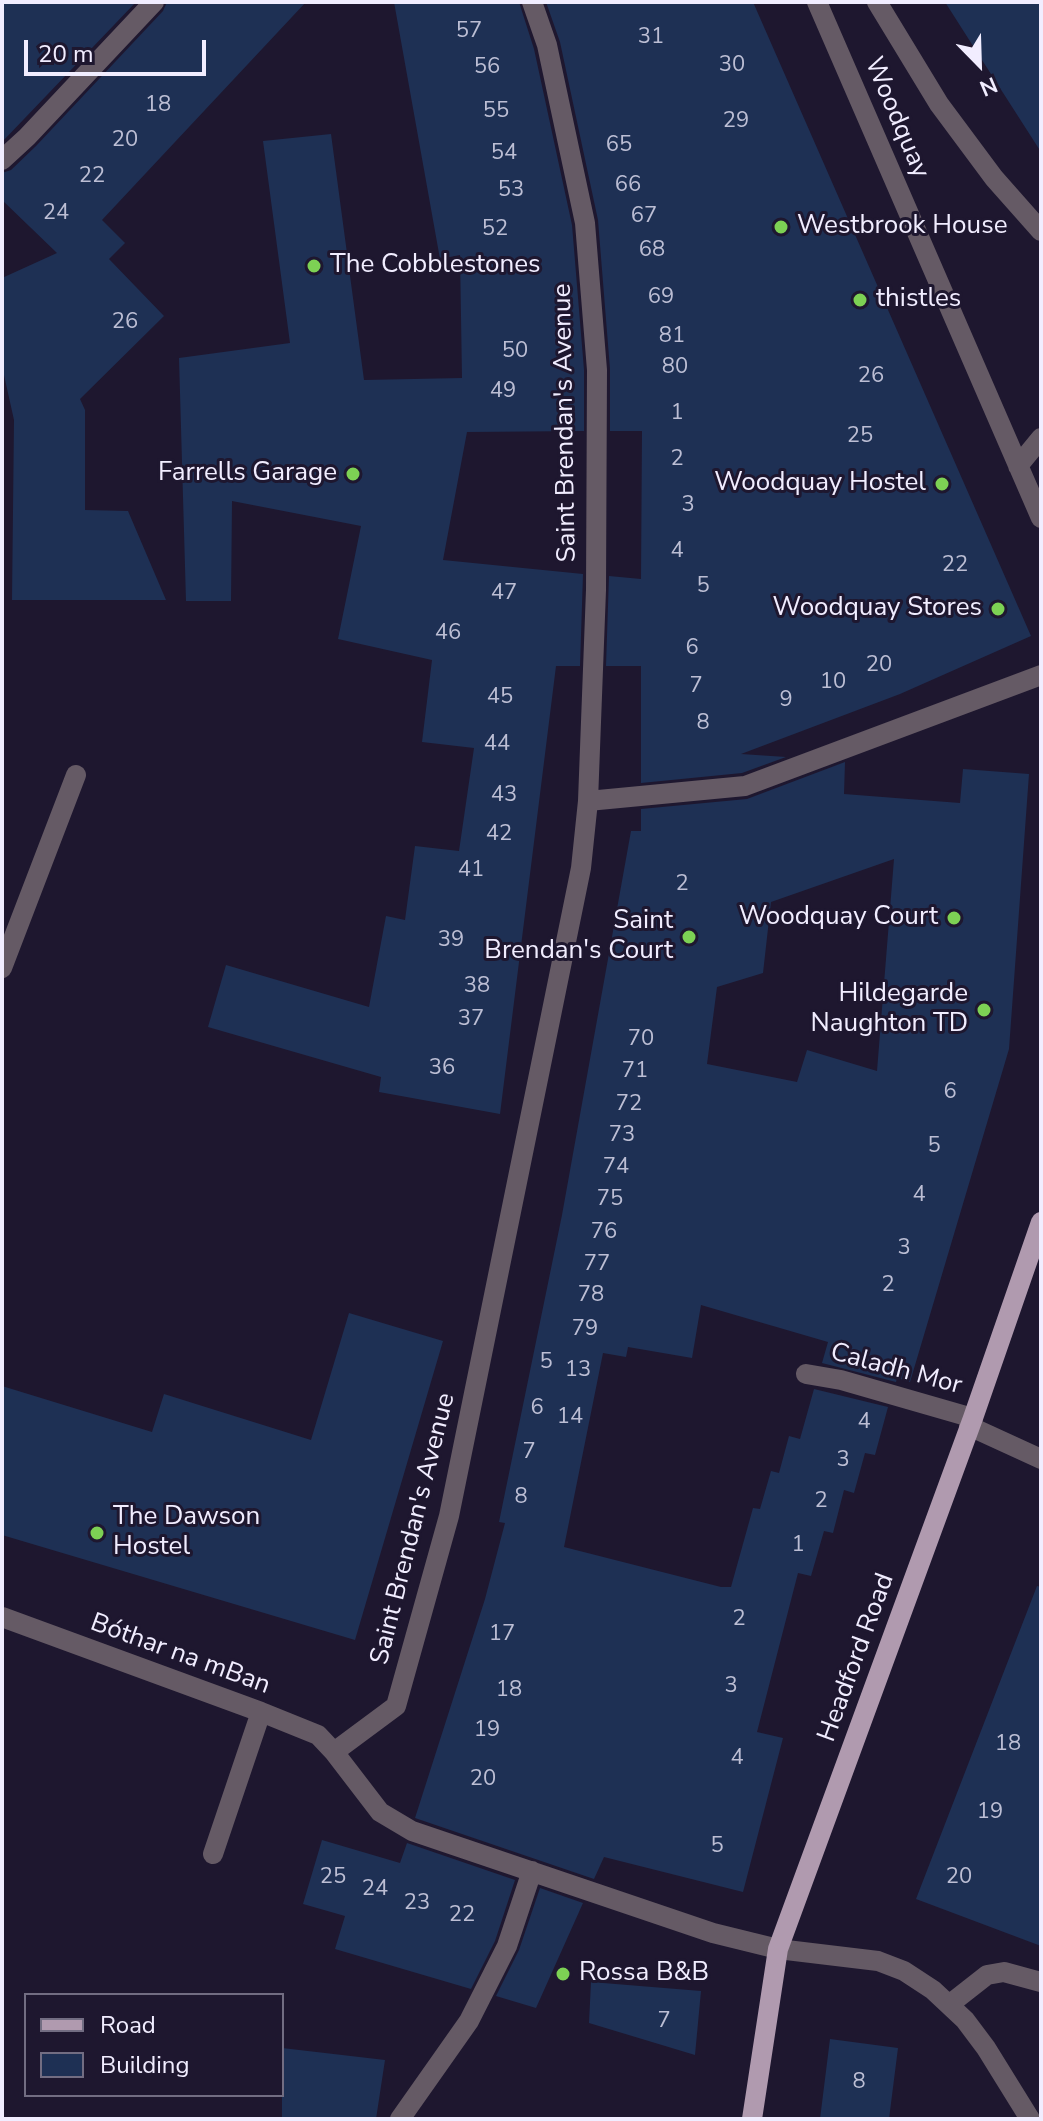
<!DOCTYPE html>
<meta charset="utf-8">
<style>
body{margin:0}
#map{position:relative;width:1043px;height:2121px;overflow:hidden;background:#1e172f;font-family:"Nunito Sans",sans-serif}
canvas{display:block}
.frame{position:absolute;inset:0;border:4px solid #f1edff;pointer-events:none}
.legend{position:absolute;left:24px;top:1993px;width:260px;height:104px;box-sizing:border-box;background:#1e172f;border:2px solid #726d82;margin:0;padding:10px 14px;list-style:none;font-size:24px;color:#f1edff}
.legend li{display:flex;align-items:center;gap:16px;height:40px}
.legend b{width:40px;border:2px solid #726d82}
.north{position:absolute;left:939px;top:24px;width:80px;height:80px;-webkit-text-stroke:6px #1e172f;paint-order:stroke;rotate:157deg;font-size:22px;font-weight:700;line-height:32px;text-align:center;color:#f1edff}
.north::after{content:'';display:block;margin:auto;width:28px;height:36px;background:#f1edff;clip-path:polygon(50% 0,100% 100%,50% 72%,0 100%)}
.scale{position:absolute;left:24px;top:40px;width:182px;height:36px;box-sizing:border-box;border:4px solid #f1edff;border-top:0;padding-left:10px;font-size:24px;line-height:28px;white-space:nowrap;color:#f1edff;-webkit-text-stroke:6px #1e172f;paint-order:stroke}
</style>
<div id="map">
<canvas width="1043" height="2121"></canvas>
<div class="frame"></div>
<ul class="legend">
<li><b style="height:10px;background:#b09aaf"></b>Road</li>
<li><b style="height:22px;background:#1e3054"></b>Building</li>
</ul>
<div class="north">N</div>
<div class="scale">20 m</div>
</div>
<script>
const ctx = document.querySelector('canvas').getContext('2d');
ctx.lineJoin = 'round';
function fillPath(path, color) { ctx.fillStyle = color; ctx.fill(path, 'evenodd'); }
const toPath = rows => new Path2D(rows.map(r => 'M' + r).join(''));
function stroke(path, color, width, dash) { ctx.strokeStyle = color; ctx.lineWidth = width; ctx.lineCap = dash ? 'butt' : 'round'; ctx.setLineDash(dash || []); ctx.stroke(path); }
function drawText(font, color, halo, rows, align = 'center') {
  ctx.font = font + ' "Nunito Sans",sans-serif'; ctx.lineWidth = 6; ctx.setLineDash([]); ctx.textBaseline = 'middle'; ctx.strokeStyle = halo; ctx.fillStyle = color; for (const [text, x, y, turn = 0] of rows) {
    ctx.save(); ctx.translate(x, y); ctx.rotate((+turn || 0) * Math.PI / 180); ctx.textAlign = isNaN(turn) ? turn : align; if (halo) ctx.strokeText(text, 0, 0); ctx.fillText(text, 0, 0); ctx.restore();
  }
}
const building = toPath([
 [2,2,136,2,2,142],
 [167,2,306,2,102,220,125,243,109,259,164,316,80,399,85,410,85,510,128,511,166,600,12,600,14,420,2,366,2,278,57,253,2,200,2,173,11,170,36,146,163,11],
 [394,2,519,2,534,49,572,225,584,370,584,431,467,432,443,560,583,574,580,666,556,666,500,1114,379,1092,381,1077,208,1027,226,965,369,1007,386,916,405,920,415,846,459,851,474,748,422,742,432,660,338,639,361,526,232,501,231,601,186,601,179,358,290,343,263,141,331,134,364,380,462,378,460,255,440,259],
 [546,2,753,2,1031,636,900,694,741,754,786,757,742,773,641,783,641,666,606,666,609,576,641,579,642,431,610,431,610,369,598,220,560,42],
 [945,2,1041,2,1041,152,982,60],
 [845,762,844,794,960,803,963,769,1029,774,1009,1049,910,1382,897,1378,896,1382,822,1363,828,1342,701,1305,692,1358,628,1347,626,1357,603,1353,564,1547,721,1587,731,1587,753,1508,760,1509,771,1471,779,1473,789,1436,800,1439,814,1389,888,1407,875,1455,865,1453,854,1493,844,1490,833,1533,824,1531,811,1576,798,1573,757,1732,783,1738,743,1892,604,1857,594,1879,415,1818,485,1599,505,1523,499,1522,562,1215,631,831,641,831,641,809,747,799],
 [894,859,877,1071,807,1050,797,1082,707,1064,717,987,763,973,771,902],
 [349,1313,443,1341,355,1640,2,1535,2,1386,152,1432,164,1394,311,1440],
 [1037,1586,1041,1587,1041,1946,916,1899],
 [322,1840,400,1863,407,1843,515,1880,495,1941,471,1989,335,1949,345,1916,303,1904],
 [540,1888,583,1903,536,2008,496,1996,519,1950],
 [591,1982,701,1991,695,2055,589,2023],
 [830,2039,898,2048,889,2119,820,2119],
 [282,2048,385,2060,376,2119,282,2119]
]);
const minor = toPath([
 [817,2,1041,518],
 [877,2,939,104,994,178,1041,231],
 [2,160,27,137,154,2],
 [1018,466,1041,438],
 [588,801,745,786,1041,675],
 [2,968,76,775],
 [806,1374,841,1380,973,1418],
 [969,1426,1041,1459],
 [2,1617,261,1712,318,1735,334,1752,380,1812,412,1831,713,1933,778,1949,878,1961,904,1971,933,1990,965,2020,986,2048,1030,2119],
 [334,1752,396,1706,449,1516,581,868,588,801,596,590,597,370,585,223,547,45,532,2],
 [213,1854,261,1712],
 [950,2004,987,1975,1004,1972,1041,1982],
 [400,2119,469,2021,507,1946,532,1871]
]);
const major = toPath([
 [752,2119,778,1949,973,1418,1041,1222]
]);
const markers = [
 [781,227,8,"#7dd154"],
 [314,266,8,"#7dd154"],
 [860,300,8,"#7dd154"],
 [353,474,8,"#7dd154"],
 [942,484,8,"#7dd154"],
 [998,609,8,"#7dd154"],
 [954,918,8,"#7dd154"],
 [689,937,8,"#7dd154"],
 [984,1010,8,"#7dd154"],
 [97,1533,8,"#7dd154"],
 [563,1974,8,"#7dd154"]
];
const numberNames = [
 ["57",469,32],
 ["31",651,38],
 ["30",732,66],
 ["56",487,68],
 ["18",158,106],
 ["55",496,112],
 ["29",736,122],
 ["20",125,141],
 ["65",619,146],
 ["54",504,154],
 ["22",92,177],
 ["66",628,186],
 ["53",511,191],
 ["24",56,214],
 ["67",644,217],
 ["52",495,230],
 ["68",652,251],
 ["69",661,298],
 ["26",125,323],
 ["81",672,337],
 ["50",515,352],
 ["80",675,368],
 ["26",871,377],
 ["49",503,392],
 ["1",677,414],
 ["25",860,437],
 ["2",677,460],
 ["3",688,506],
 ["4",677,552],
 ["22",955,566],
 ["5",703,587],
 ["47",504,594],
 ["46",448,634],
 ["6",692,649],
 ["20",879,666],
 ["10",833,683],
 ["7",696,687],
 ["45",500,698],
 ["9",786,701],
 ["8",703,724],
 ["44",497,745],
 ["43",504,796],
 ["42",499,835],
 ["41",471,871],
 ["2",682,885],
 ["39",451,941],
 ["38",477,987],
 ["37",471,1020],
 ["70",641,1040],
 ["36",442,1069],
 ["71",635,1072],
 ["6",950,1093],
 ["72",629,1105],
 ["73",622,1136],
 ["5",934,1147],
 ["74",616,1168],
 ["4",919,1196],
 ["75",610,1200],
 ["76",604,1233],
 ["3",904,1249],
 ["77",597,1265],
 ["2",888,1286],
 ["78",591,1296],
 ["79",585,1330],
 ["5",546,1363],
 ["13",578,1371],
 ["6",537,1409],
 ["14",570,1418],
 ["4",864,1423],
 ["7",529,1453],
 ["3",843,1461],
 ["8",521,1498],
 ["2",821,1502],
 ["1",798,1546],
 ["2",739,1620],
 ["17",502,1635],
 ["3",731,1687],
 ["18",509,1691],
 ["19",487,1731],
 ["18",1008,1745],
 ["4",737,1759],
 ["20",483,1780],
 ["19",990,1813],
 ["5",717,1847],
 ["25",333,1878],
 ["20",959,1878],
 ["24",375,1890],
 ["23",417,1904],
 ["22",462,1916],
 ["7",664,2022],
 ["8",859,2083]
];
const streetNames = [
 ["Woodquay",896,118,67],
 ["Saint Brendan's Avenue",566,423,-91],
 ["Caladh Mor",896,1370,15],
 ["Saint Brendan's Avenue",414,1529,-76],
 ["Bóthar na mBan",180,1655,20],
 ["Headford Road",857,1658,-70]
];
const poiNames = [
 ["Westbrook House",797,227,"left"],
 ["The Cobblestones",330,266,"left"],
 ["thistles",876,300,"left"],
 ["Farrells Garage",337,474],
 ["Woodquay Hostel",926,484],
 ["Woodquay Stores",982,609],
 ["Woodquay Court",938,918],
 ["Saint",673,922],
 ["Brendan's Court",673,952],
 ["Hildegarde",968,995],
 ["Naughton TD",968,1025],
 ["The Dawson",113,1518,"left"],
 ["Hostel",113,1548,"left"],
 ["Rossa B&B",579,1974,"left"]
];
fillPath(building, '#1e3054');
stroke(minor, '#655a65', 20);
stroke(major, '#b09aaf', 20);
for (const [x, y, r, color] of markers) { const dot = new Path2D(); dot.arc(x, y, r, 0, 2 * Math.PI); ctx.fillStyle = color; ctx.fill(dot); stroke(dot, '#1e172f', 3); }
drawText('22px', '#bcbed4', null, numberNames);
drawText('26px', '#f1edff', '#1e172f', streetNames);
drawText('26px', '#f1edff', '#1e172f', poiNames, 'right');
</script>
